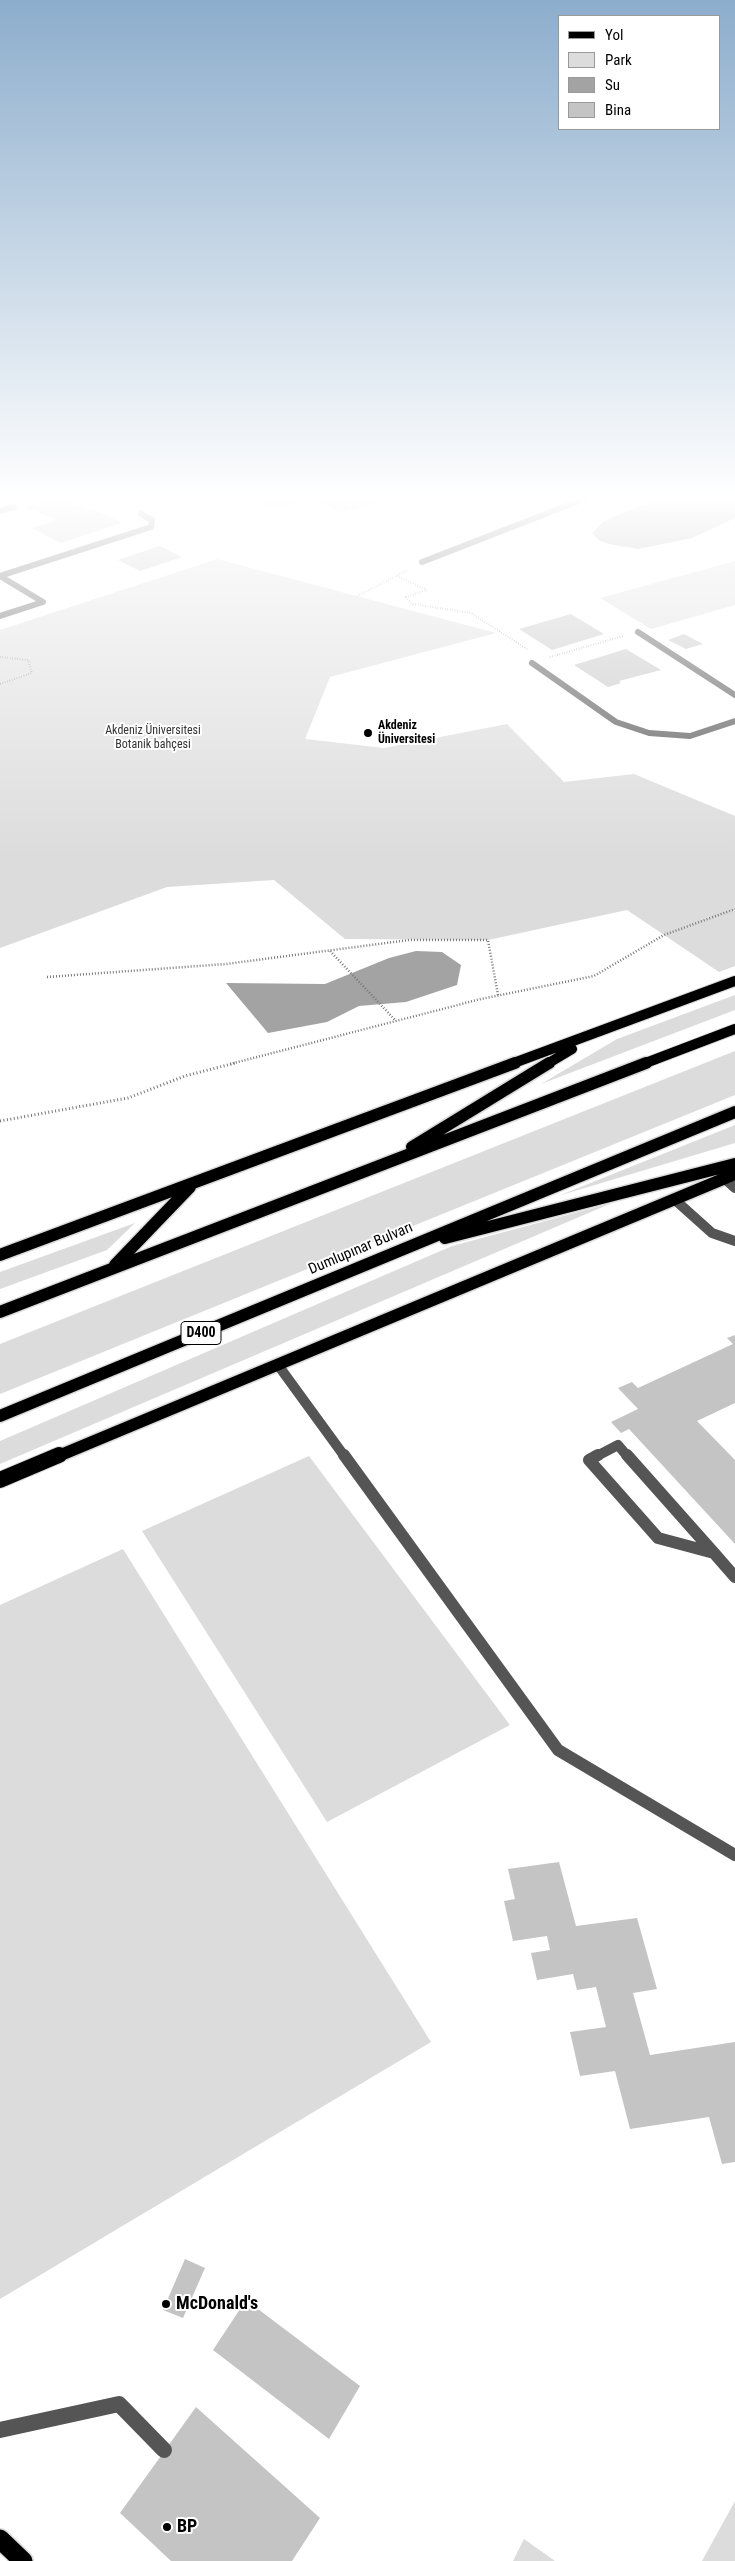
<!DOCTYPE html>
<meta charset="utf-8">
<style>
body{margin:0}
#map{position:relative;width:735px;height:2561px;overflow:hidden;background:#fff;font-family:"Roboto Condensed",sans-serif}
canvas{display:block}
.legend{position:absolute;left:558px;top:15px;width:162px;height:115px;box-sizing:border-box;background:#fff;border:1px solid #999;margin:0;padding:6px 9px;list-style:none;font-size:15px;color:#000}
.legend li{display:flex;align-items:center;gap:10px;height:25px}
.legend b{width:25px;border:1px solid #999}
</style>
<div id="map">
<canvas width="735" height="2561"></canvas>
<ul class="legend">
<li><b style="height:6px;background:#000"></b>Yol</li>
<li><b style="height:14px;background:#dcdcdc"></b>Park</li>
<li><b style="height:14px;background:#a3a3a3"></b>Su</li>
<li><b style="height:14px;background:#c4c4c4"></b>Bina</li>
</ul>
</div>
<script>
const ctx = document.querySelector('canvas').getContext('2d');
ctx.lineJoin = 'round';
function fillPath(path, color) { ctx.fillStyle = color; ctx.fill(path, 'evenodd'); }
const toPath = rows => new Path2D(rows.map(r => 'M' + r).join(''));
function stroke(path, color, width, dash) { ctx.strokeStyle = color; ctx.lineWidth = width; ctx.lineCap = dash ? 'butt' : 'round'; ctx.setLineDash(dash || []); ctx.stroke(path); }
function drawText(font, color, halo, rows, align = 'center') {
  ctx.font = font + ' "Roboto Condensed",sans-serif'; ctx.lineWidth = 4; ctx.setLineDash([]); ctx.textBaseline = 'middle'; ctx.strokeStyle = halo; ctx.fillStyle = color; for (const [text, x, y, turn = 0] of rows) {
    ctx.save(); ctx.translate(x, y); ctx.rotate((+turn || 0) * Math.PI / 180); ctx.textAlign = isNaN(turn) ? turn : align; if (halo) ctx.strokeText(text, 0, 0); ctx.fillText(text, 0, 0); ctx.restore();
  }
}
const green = toPath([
 [217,559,496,633,330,677,305,739,384,748,507,724,564,782,634,774,735,816,735,966,719,972,627,910,488,940,345,939,274,880,167,887,0,948,0,630],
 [735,561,735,605,651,629,600,598],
 [735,995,735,1010,541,1084,617,1039],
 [735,1051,735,1095,0,1394,0,1344],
 [735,1125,735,1143,558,1196],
 [612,1203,0,1464,0,1441,452,1246],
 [135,1223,107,1250,0,1289,0,1272],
 [309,1456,510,1725,327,1822,142,1531],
 [123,1549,431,2042,0,2299,0,1605],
 [735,2501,735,2561,702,2561],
 [524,2539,555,2561,513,2561]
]);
const water = toPath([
 [656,499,735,499,735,518,692,538,638,549,609,544,600,541,592,533,604,521],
 [416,951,442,952,461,965,457,985,406,1002,359,1006,327,1022,268,1033,226,983,325,984,389,958]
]);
const building = toPath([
 [51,499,74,499,80,502,74,504,87,511,93,509,122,523,61,543,32,528,57,520,25,507],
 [254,499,301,499,302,500,274,509],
 [312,499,382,499,382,500,342,513],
 [160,546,182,557,140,571,118,560],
 [571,614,604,634,552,650,519,629],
 [684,634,703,644,686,649,668,640],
 [626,649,661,670,619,681,621,683,608,687,574,665],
 [735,1335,735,1403,697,1421,735,1460,735,1544,629,1429,621,1433,611,1422,638,1409,618,1388,632,1382,638,1388,733,1344,727,1338],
 [559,1862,576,1926,637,1918,657,1989,633,1993,650,2055,735,2042,735,2162,722,2164,709,2117,630,2129,615,2071,580,2076,570,2032,606,2027,596,1987,577,1990,573,1974,537,1980,531,1953,550,1950,547,1936,513,1941,504,1901,515,1899,508,1869],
 [185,2259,205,2268,183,2318,163,2310],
 [246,2300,360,2386,329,2439,213,2350],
 [196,2407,320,2518,292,2561,171,2561,120,2513]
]);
const pathFar2 = toPath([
 [397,576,427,590,406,597,413,604,471,613,527,649],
 [357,596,408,570],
 [0,657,28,660,32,673,0,684],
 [550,657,623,636]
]);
const pathFar1 = toPath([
 [330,951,396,1021],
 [47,977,226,964,409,940,488,940,498,995],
 [230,1064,481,999,594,976,664,935,735,909]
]);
const path = toPath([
 [0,1121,128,1098,185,1076,235,1063]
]);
const laneFar3 = toPath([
 [0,511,14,507],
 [422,562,584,499],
 [0,576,151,527,152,520,141,514],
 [0,576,43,602,0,616]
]);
const laneFar2 = toPath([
 [674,1199,712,1233,735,1241],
 [595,1457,618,1445,628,1457]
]);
const laneFar1 = toPath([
 [598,1455,589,1460,658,1538,714,1553],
 [627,1455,714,1553],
 [714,1553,735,1577]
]);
const lane = toPath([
 [0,2430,119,2404,164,2450]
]);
const streetFar2 = toPath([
 [638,632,735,695],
 [532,663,616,722,649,733,690,736,735,721]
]);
const streetFar1 = toPath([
 [724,1178,735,1188],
 [278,1365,345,1457]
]);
const street = toPath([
 [344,1455,558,1750,735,1855]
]);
const primaryFar3 = toPath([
 [511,1064,735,981],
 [547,1064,572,1049],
 [643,1064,735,1029]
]);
const primaryFar2 = toPath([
 [412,1147,549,1063],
 [445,1238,735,1164],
 [0,1255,515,1063],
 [115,1265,190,1187],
 [0,1312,646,1063],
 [0,1416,735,1112],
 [56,1457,735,1174]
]);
const primaryFar1 = toPath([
 [0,1480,59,1455]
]);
const primary = toPath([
 [0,2539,23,2561]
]);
const markers = [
 [368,733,5,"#000"],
 [166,2304,5,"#000"],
 [167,2527,5,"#000"]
];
const farPoinames = [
 ["Akdeniz",378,726],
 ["Üniversitesi",378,740]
];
const farParknames = [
 ["Akdeniz Üniversitesi",153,731],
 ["Botanik bahçesi",153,745]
];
const shields = [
 [201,1333,40]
];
const shieldNames = [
 ["D400",201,1333]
];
const streetNames = [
 ["Dumlupınar Bulvarı",361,1249,-23]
];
const nearPoinames = [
 ["McDonald's",176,2304],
 ["BP",177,2527]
];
fillPath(green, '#dcdcdc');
fillPath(water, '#a3a3a3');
fillPath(building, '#c4c4c4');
stroke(primaryFar3, '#dbdbdb', 12);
stroke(primaryFar2, '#dbdbdb', 15);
stroke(primaryFar1, '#dbdbdb', 18);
stroke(primary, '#dbdbdb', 22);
stroke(pathFar2, '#777', 2, [0.5, 2]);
stroke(pathFar1, '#777', 2.5, [1, 2]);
stroke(path, '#777', 3, [1, 2.5]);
stroke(laneFar3, '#555', 6);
stroke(laneFar2, '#555', 10);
stroke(laneFar1, '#555', 12);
stroke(lane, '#555', 16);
stroke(streetFar2, '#555', 6);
stroke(streetFar1, '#555', 10);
stroke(street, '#555', 12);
stroke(primaryFar3, '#000', 10);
stroke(primaryFar2, '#000', 12);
stroke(primaryFar1, '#000', 16);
stroke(primary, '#000', 19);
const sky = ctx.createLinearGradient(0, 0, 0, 858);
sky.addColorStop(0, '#8cadcc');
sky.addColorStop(0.58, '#fff');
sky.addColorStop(1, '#ffffff00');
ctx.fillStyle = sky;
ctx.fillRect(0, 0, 735, 858);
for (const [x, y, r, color] of markers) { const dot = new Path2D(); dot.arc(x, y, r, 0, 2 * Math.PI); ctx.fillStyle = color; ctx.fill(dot); stroke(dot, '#fff', 2); }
drawText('bold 12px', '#000', '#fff', farPoinames, 'left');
drawText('12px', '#333', '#fff', farParknames);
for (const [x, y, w] of shields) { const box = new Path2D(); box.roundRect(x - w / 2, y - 11.5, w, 23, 4); ctx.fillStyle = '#fff'; ctx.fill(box); stroke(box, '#000', 1); }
drawText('bold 14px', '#000', null, shieldNames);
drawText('15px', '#000', '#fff', streetNames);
drawText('bold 18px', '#000', '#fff', nearPoinames, 'left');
</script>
